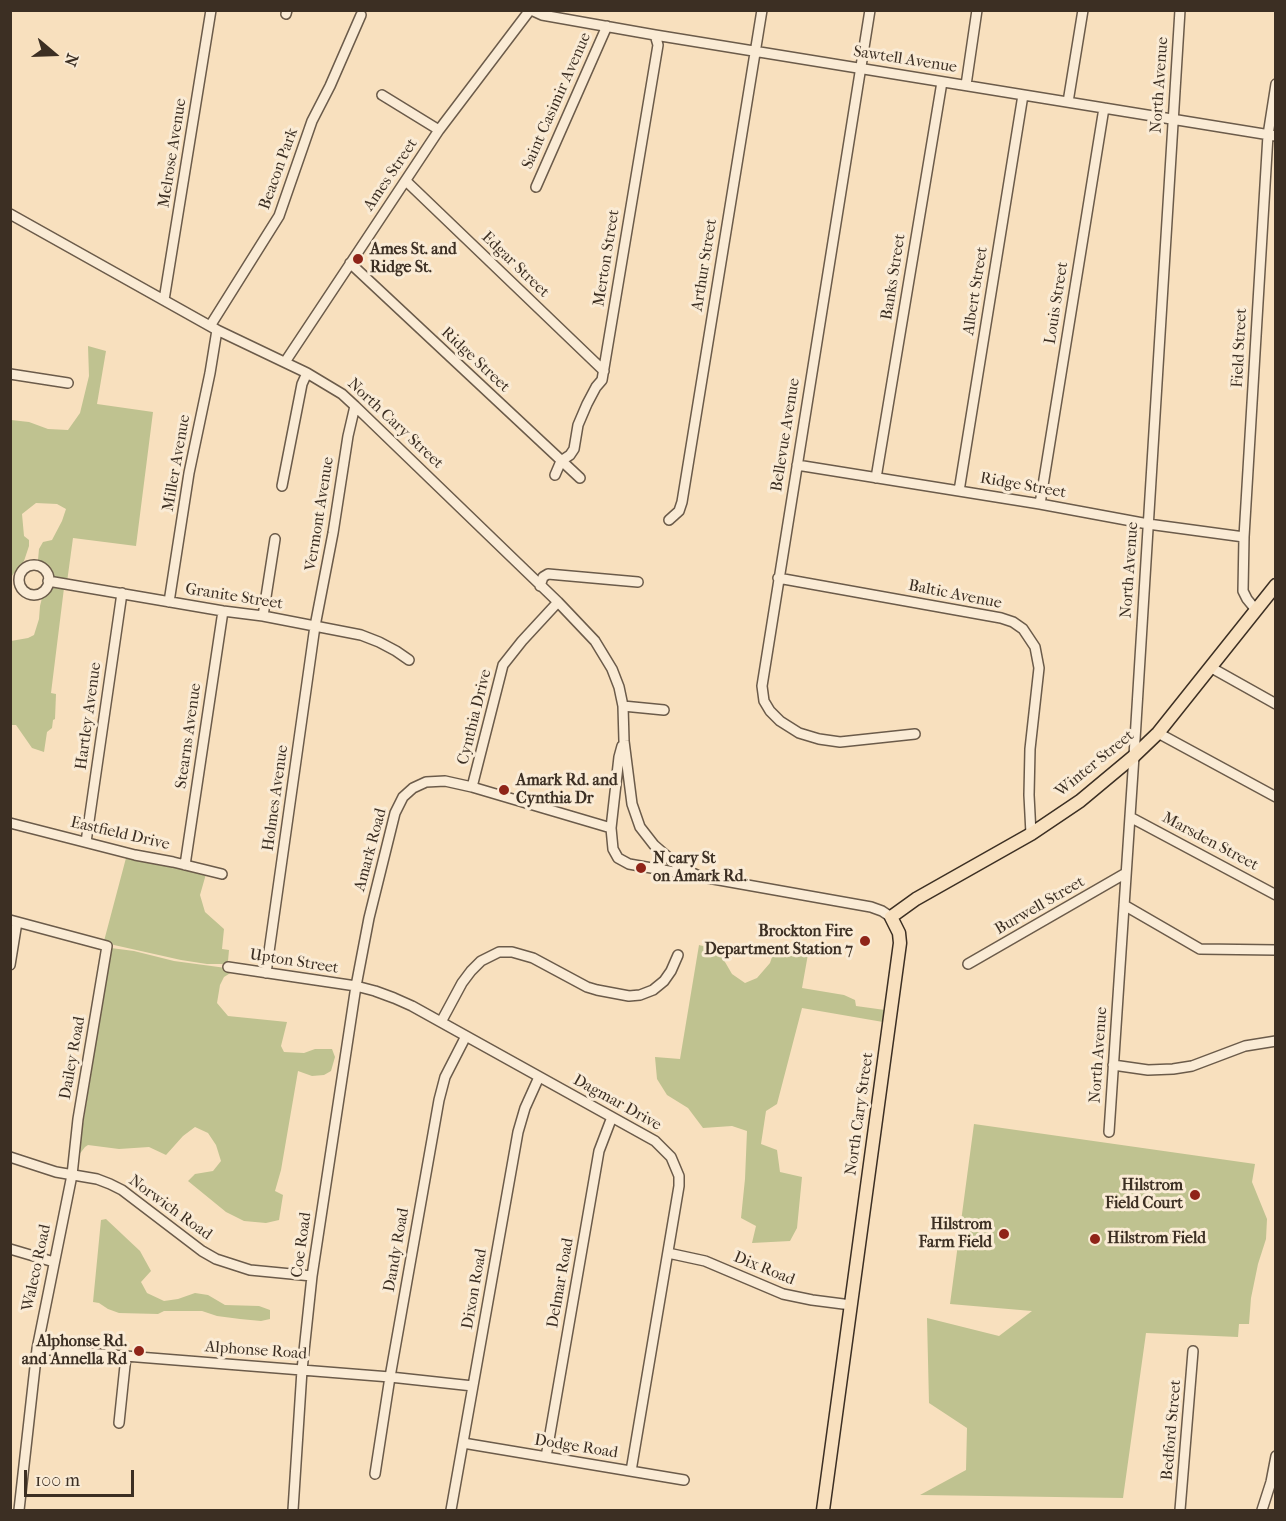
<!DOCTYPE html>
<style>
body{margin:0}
#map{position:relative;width:1286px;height:1521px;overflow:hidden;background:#f8e0be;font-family:"IM FELL French Canon",serif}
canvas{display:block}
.frame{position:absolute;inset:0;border:12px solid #3c2f23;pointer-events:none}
.north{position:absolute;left:24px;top:24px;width:60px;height:60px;-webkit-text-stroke:4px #faebd5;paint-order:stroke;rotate:109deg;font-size:16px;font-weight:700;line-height:24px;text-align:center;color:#3c2f23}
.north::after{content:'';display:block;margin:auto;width:21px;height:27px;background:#3c2f23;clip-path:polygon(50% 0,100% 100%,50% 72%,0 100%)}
.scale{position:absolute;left:24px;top:1470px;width:110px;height:27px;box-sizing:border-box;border:3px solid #3c2f23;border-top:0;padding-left:8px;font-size:18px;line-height:21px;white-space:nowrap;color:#3c2f23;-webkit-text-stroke:4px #faebd5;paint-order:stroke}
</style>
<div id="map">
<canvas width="1286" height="1521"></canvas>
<div class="frame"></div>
<div class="north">N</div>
<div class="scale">100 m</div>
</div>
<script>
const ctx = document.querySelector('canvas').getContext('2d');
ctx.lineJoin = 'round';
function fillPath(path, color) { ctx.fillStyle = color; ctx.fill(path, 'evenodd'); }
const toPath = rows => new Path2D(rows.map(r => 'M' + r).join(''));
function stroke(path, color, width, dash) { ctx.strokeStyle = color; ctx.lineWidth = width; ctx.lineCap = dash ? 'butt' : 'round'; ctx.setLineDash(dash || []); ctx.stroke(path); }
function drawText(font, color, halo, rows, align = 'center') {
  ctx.font = font + ' "IM FELL French Canon",serif'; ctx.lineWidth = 6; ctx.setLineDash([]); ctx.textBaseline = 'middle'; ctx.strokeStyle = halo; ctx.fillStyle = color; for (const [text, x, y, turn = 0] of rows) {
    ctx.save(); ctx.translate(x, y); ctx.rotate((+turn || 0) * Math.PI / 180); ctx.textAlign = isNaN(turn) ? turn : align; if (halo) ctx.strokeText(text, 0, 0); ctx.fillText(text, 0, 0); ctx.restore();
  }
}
const green = toPath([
 [88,346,106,351,97,404,153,412,136,546,73,538,67,582,54,579,38,560,39,549,43,542,52,540,62,521,66,509,57,504,36,503,22,514,24,536,29,540,29,546,24,561,11,577,11,420,29,422,48,429,68,430,80,413,89,376],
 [49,587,64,588,51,693,56,694,55,719,53,720,52,728,47,732,44,752,32,748,16,725,11,725,11,641,28,638,34,635,39,619,40,606,43,594],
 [126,858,206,874,200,895,205,912,224,929,222,949,229,950,228,961,235,963,234,966,229,964,207,964,181,960,114,945,104,941],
 [699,945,718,950,732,974,745,983,757,978,770,963,773,954,779,951,808,954,802,988,844,995,855,1000,856,1006,885,1010,883,1022,802,1008,777,1104,766,1111,761,1144,777,1150,780,1172,802,1177,797,1228,790,1241,752,1243,756,1226,741,1218,745,1179,747,1131,732,1126,703,1128,688,1108,667,1095,657,1079,655,1057,680,1059],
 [111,948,134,951,174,961,226,968,232,972,224,977,220,985,217,1003,228,1016,287,1022,281,1046,284,1052,304,1053,315,1049,332,1049,335,1057,331,1071,324,1075,312,1076,298,1071,281,1170,275,1191,283,1195,279,1220,266,1223,244,1221,226,1212,188,1181,195,1174,213,1171,221,1161,216,1145,208,1133,195,1127,183,1136,166,1155,149,1147,119,1149,88,1145,85,1147,78,1156],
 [974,1124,1255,1164,1252,1182,1267,1219,1266,1239,1258,1264,1251,1298,1249,1324,1239,1324,1238,1337,1146,1333,1123,1498,920,1495,966,1470,967,1428,929,1403,927,1318,999,1336,1032,1311,950,1304],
 [106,1219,140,1251,151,1271,141,1282,147,1293,164,1301,178,1299,195,1293,208,1295,225,1305,259,1306,270,1310,270,1319,261,1321,240,1319,217,1316,202,1311,164,1311,158,1314,119,1313,108,1309,99,1303,93,1302,101,1220]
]);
const minor = toPath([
 [531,10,542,15,655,35,1276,136],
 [870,10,762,686,764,701,770,711,780,721,799,733,819,739,840,742,915,734],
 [286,14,287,10],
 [966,85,977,10],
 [382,95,439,130],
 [1068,102,1083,10],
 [406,181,604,371],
 [536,187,607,26],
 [10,214,217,330,307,373,342,394,355,406,558,602,595,641,612,669,619,687,623,706,624,741,632,804,640,827,654,845,669,858,680,867,701,877],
 [350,263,580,478],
 [164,300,211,10],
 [210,326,279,216,312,121,330,86,361,15],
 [285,362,439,130,530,10],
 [10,374,68,383],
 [797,465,1040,504,1148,524,1244,537],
 [555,475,561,461,570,455,574,449,578,425,587,404,596,387,602,380,658,45,655,35],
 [876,478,942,82],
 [282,486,302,384,307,373],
 [959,491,1023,95],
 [1040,504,1104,108],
 [669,520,679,511,682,502,762,10],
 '19 580a15 15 0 1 1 30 0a15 15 0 1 1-30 0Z',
 [778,578,1001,618,1013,622,1023,629,1035,647,1039,668,1030,749,1029,795,1031,834],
 [48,581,223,611,263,616,361,635,379,642,396,651,409,660],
 [540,586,543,577,548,574,638,582],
 [169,602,189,473,210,373,217,330],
 [1256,610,1247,599,1243,591,1244,537,1268,135,1276,84],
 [263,616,275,539],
 [1210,667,1276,704],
 [623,706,664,710],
 [1158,733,1276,797],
 [622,746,619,757,611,828,613,849,618,858,629,864,871,907,882,911,891,917],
 [472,787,503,665,522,641,558,602],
 [1130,817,1276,895],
 [10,823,135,855,173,862,222,874],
 [86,842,122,593],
 [185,865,223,611],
 [1124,905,1200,949,1276,950],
 [10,920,107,946,78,1119,72,1175,37,1349,19,1510],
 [968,964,1126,873],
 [10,965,17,922],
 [228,967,356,986,375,991,394,998,412,1006,655,1141,671,1157,679,1176,679,1186,631,1471],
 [266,973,315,626,333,533,348,436,355,406],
 [441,1022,462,983,471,971,481,961,499,952,512,952,533,958,587,987,597,990,629,996,640,995,653,990,664,981,671,971,678,955],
 [1113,1065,1148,1070,1173,1069,1192,1066,1245,1046,1276,1041],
 [1109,1132,1134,756,1180,10],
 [10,1157,56,1172,97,1179,110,1184,122,1190,202,1251,216,1259,250,1270,312,1276],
 [10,1249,54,1262],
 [668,1253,705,1261,783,1294,812,1300,851,1305],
 [37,1349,390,1377,473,1386],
 [119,1423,126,1356],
 [463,1443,684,1480],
 [546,1457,599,1151,612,1117],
 [375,1474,390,1377,439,1100,445,1077,466,1036],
 [293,1510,302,1370,312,1276,356,986,369,918,395,813,403,797,413,788,426,782,445,781,472,787,611,828],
 [451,1510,518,1132,525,1108,539,1077],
 [1180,1510,1193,1351],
 [1262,1510,1271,1482,1276,1456]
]);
const major = toPath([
 [823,1510,900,943,899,933,891,917,916,899,1031,834,1080,801,1134,756,1158,733,1276,585]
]);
const markers = [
 [358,259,6,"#8f2418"],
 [504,790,6,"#8f2418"],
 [641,868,6,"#8f2418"],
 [865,941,6,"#8f2418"],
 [1195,1195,6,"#8f2418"],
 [1004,1234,6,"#8f2418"],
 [1095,1239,6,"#8f2418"],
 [139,1351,6,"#8f2418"]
];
const streetNames = [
 ["Sawtell Avenue",905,60,9],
 ["North Avenue",1160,85,-86],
 ["Saint Casimir Avenue",557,101,-66],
 ["Melrose Avenue",173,153,-81],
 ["Beacon Park",279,169,-70],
 ["Ames Street",391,175,-56],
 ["Merton Street",607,258,-81],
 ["Edgar Street",515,265,44],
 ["Arthur Street",705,265,-81],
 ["Banks Street",894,277,-81],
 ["Albert Street",976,291,-81],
 ["Louis Street",1057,303,-81],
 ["Field Street",1240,348,-87],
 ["Ridge Street",475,360,43],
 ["North Cary Street",395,424,43],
 ["Bellevue Avenue",786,435,-81],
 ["Miller Avenue",177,463,-80],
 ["Ridge Street",1023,486,10],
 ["Vermont Avenue",320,514,-81],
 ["North Avenue",1130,570,-86],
 ["Baltic Avenue",955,595,11],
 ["Granite Street",234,597,9],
 ["Hartley Avenue",89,716,-82],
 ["Cynthia Drive",475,717,-76],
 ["Stearns Avenue",189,736,-82],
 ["Winter Street",1095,764,-39],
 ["Holmes Avenue",276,798,-82],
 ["Eastfield Drive",120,834,13],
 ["Marsden Street",1210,842,28],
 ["Amark Road",371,850,-75],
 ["Burwell Street",1040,906,-30],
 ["Upton Street",294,962,9],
 ["North Avenue",1099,1055,-86],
 ["Dailey Road",73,1058,-80],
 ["Dagmar Drive",617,1103,29],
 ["North Cary Street",860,1114,-82],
 ["Norwich Road",170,1208,36],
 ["Coe Road",302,1245,-82],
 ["Dandy Road",397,1250,-80],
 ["Waleco Road",37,1268,-78],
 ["Dix Road",764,1269,22],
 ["Delmar Road",561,1283,-80],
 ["Dixon Road",475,1289,-80],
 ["Alphonse Road",256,1351,4],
 ["Bedford Street",1172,1430,-85],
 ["Dodge Road",576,1447,9]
];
const poiNames = [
 ["Ames St. and",370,250],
 ["Ridge St.",370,268],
 ["Amark Rd. and",516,781],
 ["Cynthia Dr",516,799],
 ["N cary St",653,859],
 ["on Amark Rd.",653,877],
 ["Brockton Fire",853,932,"right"],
 ["Department Station 7",853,950,"right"],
 ["Hilstrom",1183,1186,"right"],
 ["Field Court",1183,1204,"right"],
 ["Hilstrom",992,1225,"right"],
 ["Farm Field",992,1243,"right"],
 ["Hilstrom Field",1107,1239],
 ["Alphonse Rd.",127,1342,"right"],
 ["and Annella Rd",127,1360,"right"]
];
fillPath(green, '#bfc290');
stroke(minor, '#6b5b4a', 12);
stroke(major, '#3c2f23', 15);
stroke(minor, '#faebd5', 9);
stroke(major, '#f8e0be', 12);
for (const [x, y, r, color] of markers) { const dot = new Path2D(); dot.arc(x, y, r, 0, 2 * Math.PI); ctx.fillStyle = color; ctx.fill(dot); stroke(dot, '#faebd5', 2); }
drawText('16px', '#3c2f23', '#faebd5', streetNames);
drawText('bold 16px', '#3c2f23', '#faebd5', poiNames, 'left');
</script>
